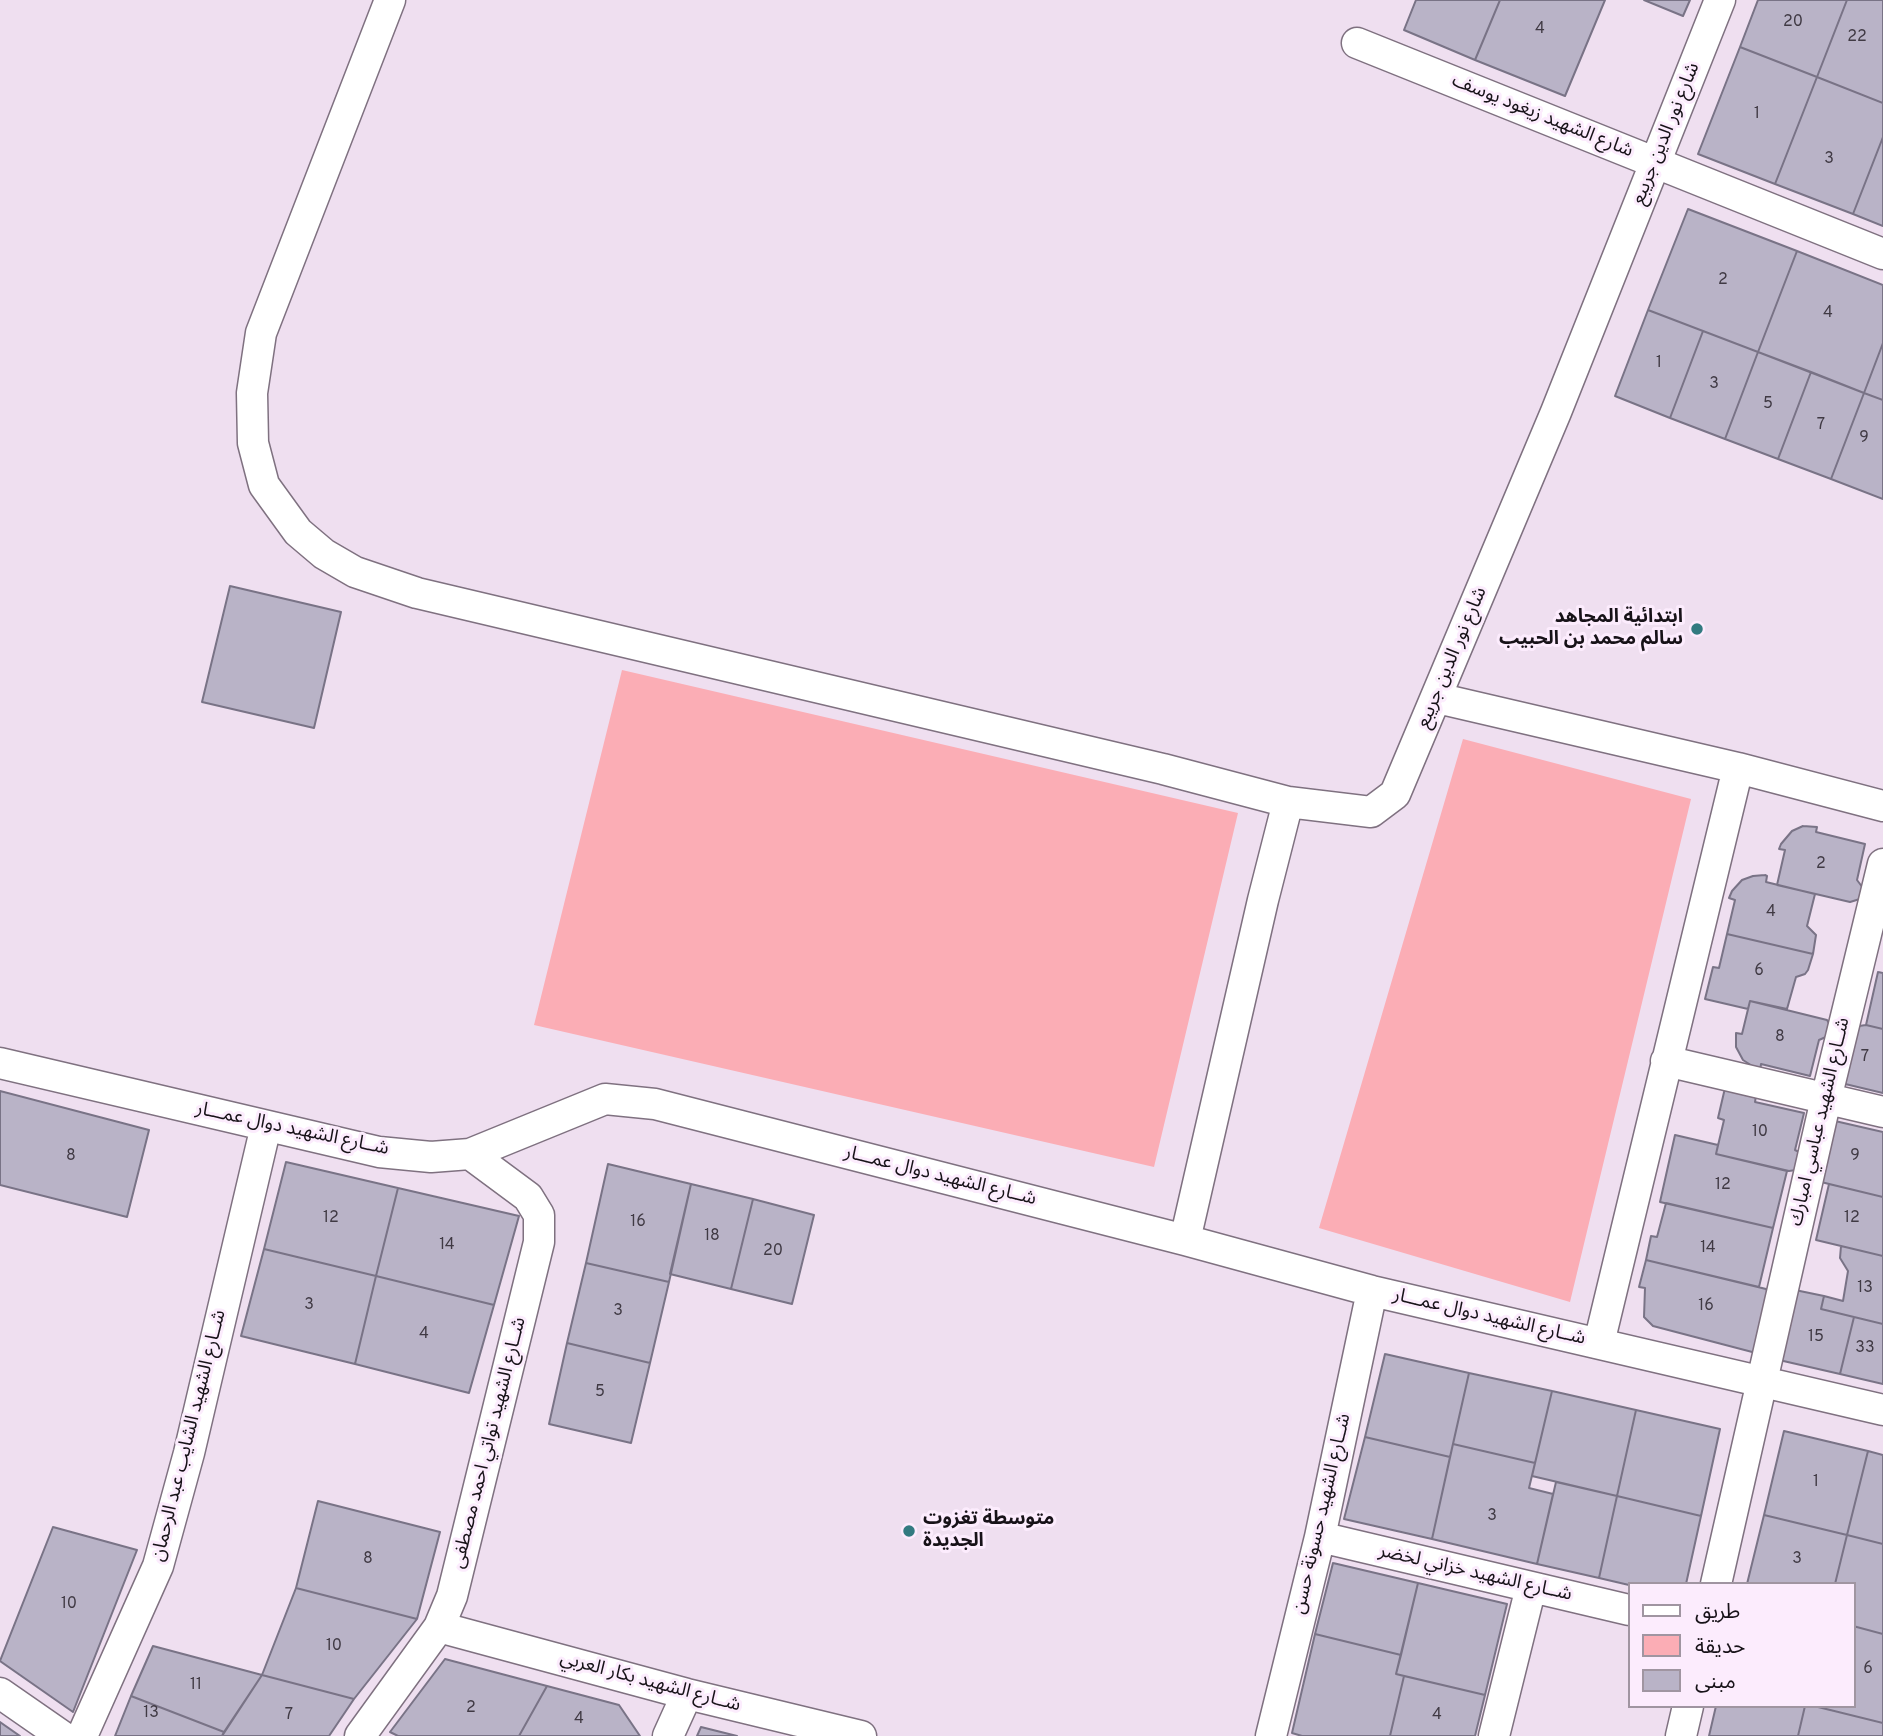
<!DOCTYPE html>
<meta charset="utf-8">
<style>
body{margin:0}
#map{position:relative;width:1883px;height:1736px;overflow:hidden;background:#efdff0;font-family:Overpass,"Noto Sans Arabic",sans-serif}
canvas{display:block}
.legend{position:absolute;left:1628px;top:1582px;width:228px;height:126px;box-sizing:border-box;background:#fcecfd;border:2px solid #a095a1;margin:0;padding:9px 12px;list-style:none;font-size:21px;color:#171218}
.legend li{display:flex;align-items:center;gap:14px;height:35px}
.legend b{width:35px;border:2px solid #a095a1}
</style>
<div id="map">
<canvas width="1883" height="1736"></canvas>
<ul class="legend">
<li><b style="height:9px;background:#fff"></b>طريق</li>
<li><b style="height:19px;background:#fbadb5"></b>حديقة</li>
<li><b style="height:19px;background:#b9b3c7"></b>مبنى</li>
</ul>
</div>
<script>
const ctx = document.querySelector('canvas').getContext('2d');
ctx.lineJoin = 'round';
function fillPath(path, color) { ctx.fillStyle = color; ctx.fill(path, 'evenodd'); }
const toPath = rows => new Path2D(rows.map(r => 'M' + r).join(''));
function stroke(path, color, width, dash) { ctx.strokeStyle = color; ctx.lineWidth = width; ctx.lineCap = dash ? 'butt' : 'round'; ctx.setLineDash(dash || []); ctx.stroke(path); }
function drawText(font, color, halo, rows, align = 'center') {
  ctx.font = font + ' Overpass,"Noto Sans Arabic",sans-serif'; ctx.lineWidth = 6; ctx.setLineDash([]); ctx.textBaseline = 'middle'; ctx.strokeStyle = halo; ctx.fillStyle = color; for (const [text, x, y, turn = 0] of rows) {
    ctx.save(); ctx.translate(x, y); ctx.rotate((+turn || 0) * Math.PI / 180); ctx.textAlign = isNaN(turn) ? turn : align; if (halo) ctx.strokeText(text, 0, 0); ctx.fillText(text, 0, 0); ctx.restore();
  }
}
const green = toPath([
 [622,670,1238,813,1154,1167,534,1025],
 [1463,739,1691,799,1570,1302,1319,1228]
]);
const building = toPath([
 [1416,0,1500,0,1475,60,1404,30,1416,0],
 [1500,0,1605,0,1565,96,1475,60,1500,0],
 [1644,0,1690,0,1683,16,1644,0],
 [1758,0,1847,0,1817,77,1740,47,1758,0],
 [1847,0,1883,0,1883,103,1817,77,1847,0],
 [1740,47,1817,77,1775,184,1698,154,1740,47],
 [1817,77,1883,103,1883,137,1853,214,1775,184,1817,77],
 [1883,137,1883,226,1853,214,1883,137],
 [1688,209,1797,251,1758,352,1648,310,1688,209],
 [1797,251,1883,285,1883,343,1864,393,1758,352,1797,251],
 [1648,310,1703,331,1670,418,1615,396,1648,310],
 [1703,331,1758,352,1725,439,1670,418,1703,331],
 [1883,343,1883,400,1864,393,1883,343],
 [1758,352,1811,372,1778,459,1725,439,1758,352],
 [1811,372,1864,393,1831,479,1778,459,1811,372],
 [1864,393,1883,400,1883,499,1831,479,1864,393],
 [230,586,341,612,314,728,202,702,230,586],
 [1803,826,1817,827,1816,832,1865,844,1857,880,1863,888,1860,899,1850,902,1777,885,1785,850,1779,849,1781,844,1792,831,1803,826],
 [1765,875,1767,876,1766,882,1815,894,1807,926,1816,935,1813,954,1727,934,1735,900,1729,898,1732,891,1742,880,1753,876,1765,875],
 [1727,934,1813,954,1808,970,1805,974,1796,977,1787,1009,1750,1001,1748,1009,1705,999,1713,967,1719,968,1727,934],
 [1878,972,1883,973,1883,1029,1866,1025,1878,972],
 [1750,1001,1827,1020,1830,1025,1828,1036,1819,1040,1810,1076,1761,1064,1760,1071,1743,1060,1736,1047,1736,1033,1742,1034,1750,1001],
 [1866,1025,1883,1029,1883,1093,1841,1083,1859,1026,1866,1025],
 [1725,1088,1756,1096,1755,1102,1804,1113,1795,1150,1799,1152,1796,1170,1789,1171,1716,1154,1724,1120,1718,1118,1725,1088],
 [0,1091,149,1130,127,1217,0,1185,0,1091],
 [1835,1121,1883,1132,1883,1197,1821,1182,1835,1121],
 [1675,1135,1718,1145,1716,1154,1787,1171,1773,1228,1660,1202,1675,1135],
 [286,1162,398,1188,376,1276,264,1249,286,1162],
 [608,1164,691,1184,669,1282,586,1263,608,1164],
 [691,1184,753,1199,731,1289,670,1274,691,1184],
 [1829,1184,1883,1197,1883,1256,1816,1240,1829,1184],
 [398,1188,519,1216,494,1305,376,1276,398,1188],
 [753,1199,814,1215,792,1304,731,1289,753,1199],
 [1666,1203,1773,1228,1759,1287,1646,1260,1651,1236,1657,1237,1666,1203],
 [1841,1246,1883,1256,1883,1324,1821,1309,1824,1296,1843,1301,1848,1271,1840,1258,1841,1246],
 [264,1249,376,1276,355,1364,241,1336,264,1249],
 [1646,1260,1766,1289,1768,1292,1756,1353,1653,1326,1644,1317,1645,1288,1639,1287,1646,1260],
 [586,1263,669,1282,650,1363,567,1343,586,1263],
 [376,1276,494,1305,469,1393,355,1364,376,1276],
 [1795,1290,1824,1296,1821,1309,1854,1317,1840,1374,1779,1360,1795,1290],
 [1854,1317,1883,1324,1883,1384,1840,1374,1854,1317],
 [567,1343,650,1363,631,1443,549,1424,567,1343],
 [1385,1354,1469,1373,1450,1457,1365,1437,1385,1354],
 [1469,1373,1552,1391,1535,1463,1453,1444,1469,1373],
 [1552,1391,1636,1410,1617,1496,1532,1476,1552,1391],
 [1636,1410,1720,1429,1701,1516,1617,1496,1636,1410],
 [1784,1431,1868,1451,1847,1535,1764,1515,1784,1431],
 [1365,1437,1450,1457,1432,1539,1344,1519,1365,1437],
 [1453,1444,1535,1463,1529,1488,1553,1494,1537,1564,1432,1539,1453,1444],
 [1868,1451,1883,1455,1883,1544,1847,1535,1868,1451],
 [1556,1482,1617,1496,1599,1578,1537,1564,1556,1482],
 [1617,1496,1701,1516,1686,1584,1629,1585,1599,1578,1617,1496],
 [318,1501,440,1532,417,1619,296,1588,318,1501],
 [1764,1515,1847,1535,1835,1584,1747,1584,1764,1515],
 [53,1527,137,1550,73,1712,0,1661,53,1527],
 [1847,1535,1883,1544,1883,1634,1853,1626,1853,1584,1835,1584,1847,1535],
 [1333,1563,1418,1583,1401,1655,1315,1634,1333,1563],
 [1418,1583,1507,1604,1485,1695,1396,1674,1418,1583],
 [296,1588,417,1619,354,1699,262,1675,296,1588],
 [1853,1626,1883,1634,1883,1723,1814,1706,1853,1706,1853,1626],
 [1315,1634,1401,1655,1396,1674,1404,1676,1390,1736,1302,1736,1292,1733,1315,1634],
 [153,1646,262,1675,224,1732,131,1696,153,1646],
 [445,1659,547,1686,519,1736,398,1736,390,1732,445,1659],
 [262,1675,354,1699,329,1736,222,1736,262,1675],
 [1404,1676,1485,1695,1475,1736,1390,1736,1404,1676],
 [547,1686,619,1705,640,1736,519,1736,547,1686],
 [131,1696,224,1732,222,1736,115,1736,131,1696],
 [1716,1706,1805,1706,1798,1736,1709,1736,1716,1706],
 [1805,1706,1814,1706,1883,1723,1883,1736,1798,1736,1805,1706],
 [0,1722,20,1736,0,1736,0,1722],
 [701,1727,737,1736,697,1736,701,1727]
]);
const street = toPath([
 [390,0,261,333,252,393,253,443,264,485,298,532,324,554,355,572,417,593,1163,769,1288,802],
 [1357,43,1883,254],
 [1437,698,1738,768,1883,806],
 [1666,1061,1883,1112],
 [0,1063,379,1152,431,1157,470,1154,605,1099,655,1104,1185,1240,1372,1291,1883,1410],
 [1185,1240,1263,900,1288,802,1371,812,1395,794,1556,412,1720,0],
 [1599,1343,1738,768],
 [1320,1537,1629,1610],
 [1716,1584,1826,1099,1883,864],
 [439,1627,687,1694,861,1736],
 [0,1693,62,1736],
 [82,1736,158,1566,189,1453,266,1126],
 [360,1736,439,1627,452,1596,539,1242,539,1215,528,1197,470,1154],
 [668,1736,687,1694],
 [1271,1736,1320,1537,1372,1291],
 [1494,1736,1531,1587],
 [1681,1736,1688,1706]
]);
const markers = [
 [1697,629,7,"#327a80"],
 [909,1531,7,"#327a80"]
];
const numberNames = [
 ["20",1793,23],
 ["4",1540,30],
 ["22",1857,38],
 ["1",1757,115],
 ["3",1829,160],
 ["2",1723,281],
 ["4",1828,314],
 ["1",1659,364],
 ["3",1714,385],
 ["5",1768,405],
 ["7",1821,426],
 ["9",1864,439],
 ["2",1821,865],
 ["4",1771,913],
 ["6",1759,972],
 ["8",1780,1038],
 ["7",1865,1058],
 ["10",1760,1133],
 ["8",71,1157],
 ["9",1855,1157],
 ["12",1723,1186],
 ["12",331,1219],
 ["12",1852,1219],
 ["16",638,1223],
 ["18",712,1237],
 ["14",447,1246],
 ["14",1708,1249],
 ["20",773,1252],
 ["13",1865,1289],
 ["3",309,1306],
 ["16",1706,1307],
 ["3",618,1312],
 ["4",424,1335],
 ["15",1816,1338],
 ["33",1865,1349],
 ["5",600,1393],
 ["1",1816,1483],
 ["3",1492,1517],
 ["8",368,1560],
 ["3",1797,1560],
 ["10",69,1605],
 ["10",334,1647],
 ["6",1868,1670],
 ["11",196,1686],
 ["2",471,1709],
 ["13",151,1714],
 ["7",289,1716],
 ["4",1437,1716],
 ["4",579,1720]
];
const streetNames = [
 ["شارع الشهيد زيغود يوسف",1542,117,22],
 ["شارع نور الدين جريبع",1667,134,-68],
 ["شارع نور الدين جريبع",1453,658,-67],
 ["شــارع الشهيد عباسي امبارك",1821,1122,-77],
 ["شــارع الشهيد دوال عمـــار",292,1130,12],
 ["شــارع الشهيد دوال عمـــار",940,1177,14],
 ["شــارع الشهيد دوال عمـــار",1489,1318,13],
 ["شــارع الشهيد الشايب عبد الرحمان",190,1436,-76],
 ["شــارع الشهيد تواتي احمد مصطفى",490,1443,-76],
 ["شــارع الشهيد حسونة حسن",1323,1514,-77],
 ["شــارع الشهيد خزاني لخضر",1475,1574,13],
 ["شــارع الشهيد بكار العربي",650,1683,15]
];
const poiNames = [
 ["ابتدائية المجاهد",1683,618],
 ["سالم محمد بن الحبيب",1683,640],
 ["متوسطة تغزوت",923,1520,"left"],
 ["الجديدة",923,1542,"left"]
];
fillPath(green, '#fbadb5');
fillPath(building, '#b9b3c7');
stroke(building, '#797386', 2);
stroke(street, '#7f7180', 33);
stroke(street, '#fff', 30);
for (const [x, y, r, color] of markers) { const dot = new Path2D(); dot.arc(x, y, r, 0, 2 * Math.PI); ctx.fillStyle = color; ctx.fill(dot); stroke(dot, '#fcecfd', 2.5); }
drawText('16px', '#403a44', null, numberNames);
drawText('19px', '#171218', '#fcecfd', streetNames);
drawText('bold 19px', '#171218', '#fcecfd', poiNames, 'right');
</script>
